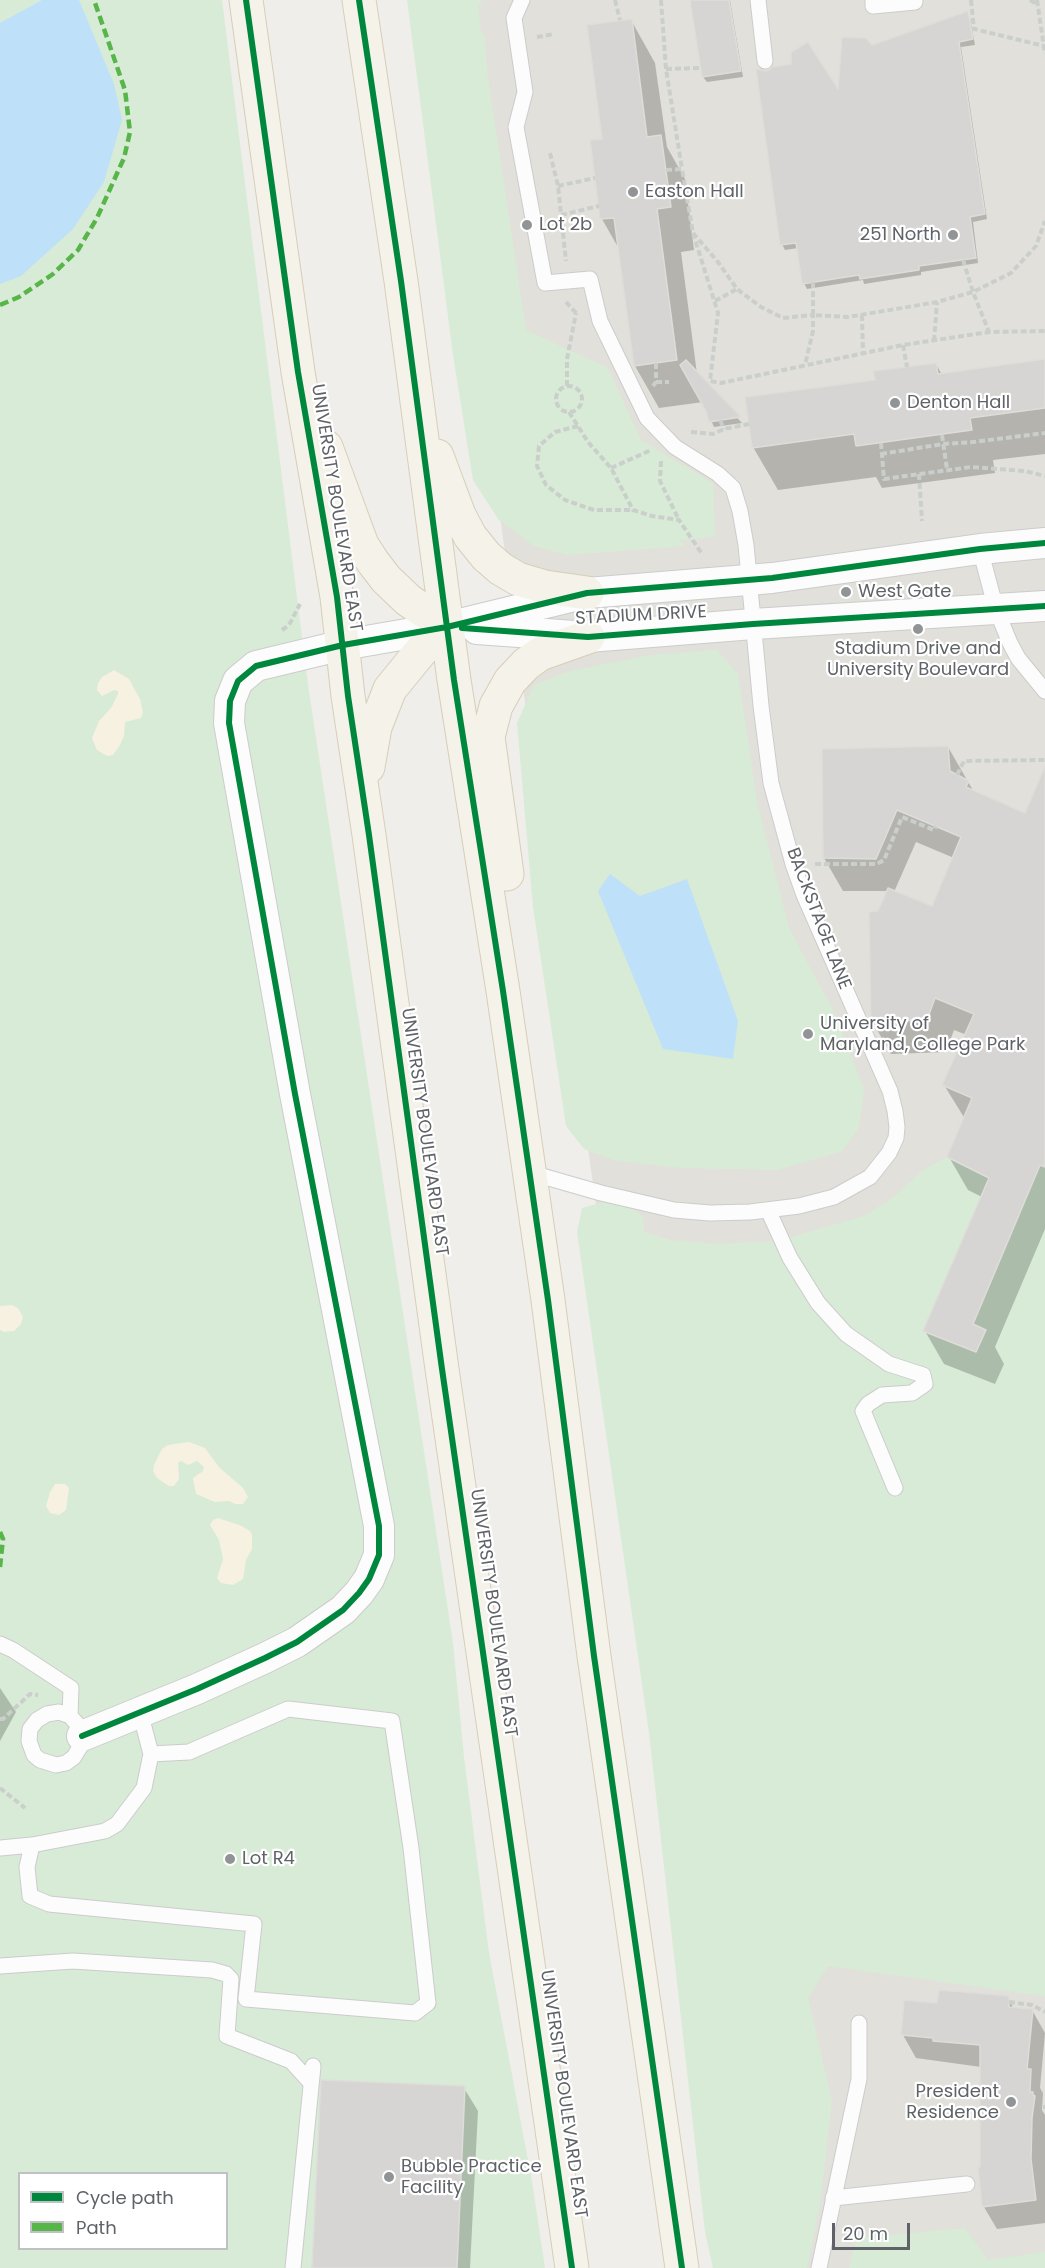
<!DOCTYPE html>
<style>
body{margin:0}
#map{position:relative;width:1045px;height:2268px;overflow:hidden;background:#efeeea;font-family:Poppins,sans-serif}
canvas{display:block}
.legend{position:absolute;left:18px;top:2172px;width:210px;height:78px;box-sizing:border-box;background:#fff;border:2px solid #bfc1c3;margin:0;padding:8px 10px;list-style:none;font-size:18px;color:#5f6368}
.legend li{display:flex;align-items:center;gap:12px;height:30px}
.legend b{width:30px;border:2px solid #bfc1c3}
.scale{position:absolute;left:832px;top:2223px;width:78px;height:27px;box-sizing:border-box;border:3px solid #5f6368;border-top:0;padding-left:8px;font-size:18px;line-height:21px;white-space:nowrap;color:#5f6368;-webkit-text-stroke:4px #fff;paint-order:stroke}
</style>
<div id="map">
<canvas width="1045" height="2268"></canvas>
<ul class="legend">
<li><b style="height:8px;background:#00873e"></b>Cycle path</li>
<li><b style="height:8px;background:#58b549"></b>Path</li>
</ul>
<div class="scale">20 m</div>
</div>
<script>
const ctx = document.querySelector('canvas').getContext('2d');
ctx.lineJoin = 'round';
function fillPath(path, color) { ctx.fillStyle = color; ctx.fill(path, 'evenodd'); }
const toPath = rows => new Path2D(rows.map(r => 'M' + r).join(''));
function stroke(path, color, width, dash) { ctx.strokeStyle = color; ctx.lineWidth = width; ctx.lineCap = dash ? 'butt' : 'round'; ctx.setLineDash(dash || []); ctx.stroke(path); }
function drawText(font, color, halo, rows, align = 'center') {
  ctx.font = font + ' Poppins,sans-serif'; ctx.lineWidth = 4.5; ctx.setLineDash([]); ctx.textBaseline = 'middle'; ctx.strokeStyle = halo; ctx.fillStyle = color; for (const [text, x, y, turn = 0] of rows) {
    ctx.save(); ctx.translate(x, y); ctx.rotate((+turn || 0) * Math.PI / 180); ctx.textAlign = isNaN(turn) ? turn : align; if (halo) ctx.strokeText(text, 0, 0); ctx.fillText(text, 0, 0); ctx.restore();
  }
}
const education = toPath([
 [421,0,1045,0,1045,2268,747,2268,532,754,496,486]
]);
const green = toPath([
 [0,0,222,0,308,685,453,1643,464,1757,489,1953,532,2181,545,2268,0,2268],
 [20,2174,226,2174,226,2248,20,2248],
 [407,0,481,0,482,5,478,4,481,32,484,34,488,78,526,330,608,368,641,440,713,483,715,537,680,540,685,546,569,555,534,546,498,519,473,480,453,355],
 [717,650,738,674,757,802,789,928,836,1016,864,1089,859,1128,843,1151,777,1170,680,1168,613,1160,584,1149,566,1126,533,907,517,723,534,685,570,671,651,655],
 [947,1157,989,1178,923,1331,976,1352,986,1330,973,1324,1040,1165,1045,1167,1045,1996,828,1966,808,1998,832,2101,820,2205,807,2268,713,2268,705,2232,649,1733,577,1232,582,1208,604,1202,630,1207,643,1216,644,1232,671,1240,716,1244,777,1241,864,1216,895,1196,923,1170],
 [965,2228,988,2260,1045,2252,1045,2268,849,2268,856,2238]
]);
const sand = toPath([
 [114,670,129,679,140,699,143,713,141,718,125,722,124,736,120,745,113,755,107,756,97,750,92,738,99,721,111,708,118,694,118,691,114,690,102,696,97,690,98,683,102,677],
 [12,1305,18,1308,23,1317,21,1324,14,1331,4,1332,0,1330,0,1306],
 [189,1442,205,1448,219,1467,243,1488,248,1497,243,1504,235,1504,229,1501,215,1502,196,1494,193,1478,203,1471,204,1467,197,1461,188,1465,181,1461,178,1463,179,1479,174,1486,169,1486,157,1478,153,1471,154,1465,162,1449,168,1445],
 [55,1484,65,1484,69,1488,66,1510,59,1515,50,1513,46,1506,50,1492],
 [218,1518,242,1526,250,1531,252,1535,252,1549,246,1560,243,1579,233,1585,221,1583,217,1578,223,1559,219,1540,210,1525,213,1520]
]);
const water = toPath([
 [42,0,79,0,114,84,122,120,104,182,73,229,21,276,0,284,0,23],
 [610,874,640,896,687,879,738,1021,733,1059,663,1049,598,891]
]);
const shadow = toPath([
 [698,0,730,0,743,77,707,82,703,77],
 [967,13,970,18,975,45,961,47,987,219,973,222,978,263,921,272,921,275,864,284,863,280,807,289,804,283,798,248,785,250,782,244,839,93,871,47],
 [631,20,655,63,667,147,685,179,694,250,681,252,697,374,742,423,714,427,703,402,659,408,635,366,619,249,602,219,604,140],
 [1045,361,1045,454,993,460,995,473,882,488,876,477,778,490,753,447,876,381,936,364,942,375],
 [948,747,974,792,1026,815,1045,785,1045,1229,995,1347,1004,1364,995,1384,944,1364,925,1331,982,1197,968,1190,949,1157,965,1119,944,1085,967,1035,954,1030,946,1052,891,1054,872,1021,879,912,888,891,843,891,824,858,823,750],
 [916,842,954,858,933,908,894,892],
 [0,1688,16,1712,0,1741],
 [939,1992,1008,1998,1014,2009,1032,2010,1045,2033,1040,2088,1043,2093,1042,2110,1045,2115,1045,2223,997,2229,984,2207,982,2168,981,2067,916,2058,903,2035,936,2005],
 [464,2088,478,2111,470,2268,314,2268]
]);
const building = toPath([
 [690,0,729,0,741,71,702,77,690,0],
 [968,11,973,39,959,42,985,214,970,217,976,258,919,266,919,270,860,279,859,275,802,284,796,243,780,245,756,69,767,71,773,67,791,64,791,52,808,42,838,89,842,37,866,38,872,45,968,11],
 [632,19,647,137,661,135,671,207,657,209,677,360,634,366,614,218,600,219,590,140,602,139,587,25,632,19],
 [1045,359,1045,408,970,418,972,430,856,446,854,434,752,448,745,397,875,380,873,371,936,363,938,374,1045,359],
 [686,360,741,417,709,422,706,411,680,365,686,360],
 [948,746,950,771,969,781,966,787,1025,813,1045,766,1045,1167,1040,1165,973,1324,986,1330,976,1352,923,1331,989,1178,947,1157,972,1098,942,1085,974,1014,935,998,927,1020,871,1022,869,912,878,911,888,888,932,906,961,837,897,810,876,859,823,858,822,749,948,746],
 [939,1990,1009,1996,1009,2007,1033,2009,1027,2069,1031,2069,1030,2092,1033,2092,1033,2095,1035,2096,1032,2118,1031,2159,1036,2200,982,2207,978,2167,980,2167,980,2045,933,2041,933,2038,901,2035,904,2000,937,2003,939,1990],
 [321,2080,465,2086,457,2268,312,2268,321,2080]
]);
const path = toPath([
 [615,0,620,20],
 [661,0,666,69,682,169],
 [971,0,974,29,1044,46],
 [1030,0,1037,4],
 [1037,0,1045,54],
 [537,37,554,34],
 [666,69,701,68],
 [550,153,558,186,566,261],
 [666,170,682,169,693,233,718,262,737,289,761,307,783,318,813,315,813,331,805,365],
 [558,186,595,178],
 [561,215,599,206],
 [693,233,718,313,710,381,721,383,903,345,989,332,1045,331],
 [963,260,973,292,989,332],
 [813,282,813,315,848,317,937,302,973,292,1011,273,1036,246,1045,221],
 [715,301,737,289],
 [566,302,577,314],
 [862,315,863,353],
 [934,341,937,302],
 [903,345,907,367],
 [656,382,669,382],
 [567,386,567,359,576,313],
 [653,386,656,382,656,363],
 '556 399a13 13 0 1 1 26 0a13 13 0 1 1-26 0Z',
 [569,412,588,442,611,468,633,510,652,516,679,520,702,554],
 [720,420,724,429],
 [578,426,555,432,539,446,537,466,546,485,565,500,594,510,633,510],
 [691,432,713,434,724,429,749,424],
 [942,435,947,469],
 [881,443,884,479,971,467,1025,471,1045,476],
 [881,454,943,444,973,442,1045,433],
 [661,461,660,481,679,520],
 [611,468,651,450],
 [919,474,922,521],
 [282,630,289,625,300,604],
 [957,775,964,761,1045,760],
 [815,864,877,864,884,860,902,817,934,830,936,826],
 [0,1719,3,1719,30,1694,38,1695],
 [0,1788,25,1808],
 [1009,2002,1032,2005,1045,2012],
 [1043,2107,1045,2107]
]);
const service = toPath([
 [522,0,514,18,525,92,516,127,545,283,590,279,600,321,647,418,675,447,718,474,733,488,740,511,746,545,761,706,771,783,793,864,804,895,890,1091,895,1111,897,1127,896,1138,889,1153,870,1177,834,1197,799,1206,750,1212,710,1213,674,1210,601,1193,528,1172],
 [758,0,765,61],
 [873,0,873,6,915,2],
 [980,549,996,609,1010,643,1018,658,1045,691],
 [768,1210,790,1258,818,1303,846,1334,889,1364,923,1375,925,1384,912,1393,882,1395,868,1404,863,1411,895,1488],
 [0,1644,13,1650,71,1688,70,1716,78,1725,82,1736,80,1747,74,1757,66,1763,56,1765,40,1760,34,1755,29,1741,30,1729,37,1720,47,1714,59,1712,70,1716],
 [32,1845,27,1867,30,1896,49,1904,254,1924,246,1999,415,2013,428,2003,411,1848,392,1721,288,1709,189,1752,151,1754],
 [0,1848,32,1845,105,1831,117,1824,144,1788,151,1754,140,1712],
 [0,1966,73,1961,212,1970,226,1974,231,1979,227,2036,291,2061,311,2083],
 [833,2198,967,2184],
 [293,2268,313,2066],
 [819,2268,859,2079,859,2023]
]);
const minor = toPath([
 [477,629,588,637,753,624,1045,606],
 [82,1736,197,1689,265,1658,297,1642,343,1610,359,1593,369,1579,379,1555,379,1526,295,1094,229,723,230,701,238,681,256,666,343,645,447,627,587,593,772,578,980,549,1045,543]
]);
const primary = toPath([
 [246,0,298,372,337,597,348,696,369,835,442,1369,572,2268],
 [359,0,401,281,454,680,503,991,548,1300,594,1656,682,2268],
 [326,447,362,545,373,562,386,579,408,600,447,627],
 [437,456,459,515,470,536,486,556,501,569,518,579,545,587,587,593],
 [368,767,375,727,390,689,426,645,447,627],
 [507,874,488,737,496,706,510,681,526,664,540,654,588,637]
]);
const quiet = toPath([
 [0,305,19,297,53,274,78,250,97,218,124,158,130,132,125,90,94,0],
 [0,1532,3,1539,0,1567]
]);
const cycleway = toPath([
 [246,0,298,372,337,597,348,696,369,835,442,1369,572,2268],
 [359,0,401,281,454,680,503,991,548,1300,594,1656,682,2268],
 [462,628,588,637,753,624,1045,606],
 [82,1736,197,1689,265,1658,297,1642,343,1610,359,1593,369,1579,379,1555,379,1526,295,1094,229,723,230,701,238,681,256,666,343,645,447,627,587,593,772,578,980,549,1045,543]
]);
const markers = [
 [633,192,6,"#919496"],
 [527,225,6,"#919496"],
 [953,235,6,"#919496"],
 [895,403,6,"#919496"],
 [846,592,6,"#919496"],
 [918,629,6,"#919496"],
 [808,1034,6,"#919496"],
 [230,1859,6,"#919496"],
 [1011,2102,6,"#919496"],
 [389,2177,6,"#919496"]
];
const poiNames = [
 ["Easton Hall",645,192],
 ["Lot 2b",539,225],
 ["251 North",941,235,"right"],
 ["Denton Hall",907,403],
 ["West Gate",858,592],
 ["Stadium Drive and",918,649,"center"],
 ["University Boulevard",918,670,"center"],
 ["University of",820,1024],
 ["Maryland, College Park",820,1045],
 ["Lot R4",242,1859],
 ["President",999,2092,"right"],
 ["Residence",999,2113,"right"],
 ["Bubble Practice",401,2167],
 ["Facility",401,2188]
];
const streetNames = [
 ["UNIVERSITY BOULEVARD EAST",336,508,81],
 ["STADIUM DRIVE",641,616,-3],
 ["BACKSTAGE LANE",818,919,69],
 ["UNIVERSITY BOULEVARD EAST",424,1132,82],
 ["UNIVERSITY BOULEVARD EAST",493,1613,82],
 ["UNIVERSITY BOULEVARD EAST",563,2094,82]
];
fillPath(education, '#e2e0da');
fillPath(green, '#d8ebd6');
fillPath(sand, '#f6f1e1');
fillPath(water, '#bfe0f9');
fillPath(shadow, '#0003');
fillPath(building, '#d6d5d3');
stroke(building, '#deddd9', 1.5);
stroke(service, '#cbcccc', 17);
stroke(minor, '#cbcccc', 32);
stroke(primary, '#d7ceb8', 35);
stroke(path, '#cacfcc', 4, [6, 3]);
stroke(service, '#fdfcfc', 15);
stroke(minor, '#fdfcfc', 30);
stroke(primary, '#f4f2e9', 33);
stroke(quiet, '#58b549', 4.5, [9, 4.5]);
stroke(cycleway, '#00873e', 6);
for (const [x, y, r, color] of markers) { const dot = new Path2D(); dot.arc(x, y, r, 0, 2 * Math.PI); ctx.fillStyle = color; ctx.fill(dot); stroke(dot, '#fff', 2); }
drawText('18px', '#5f6368', '#fff', poiNames, 'left');
drawText('18px', '#5f6368', '#fff', streetNames);
</script>
